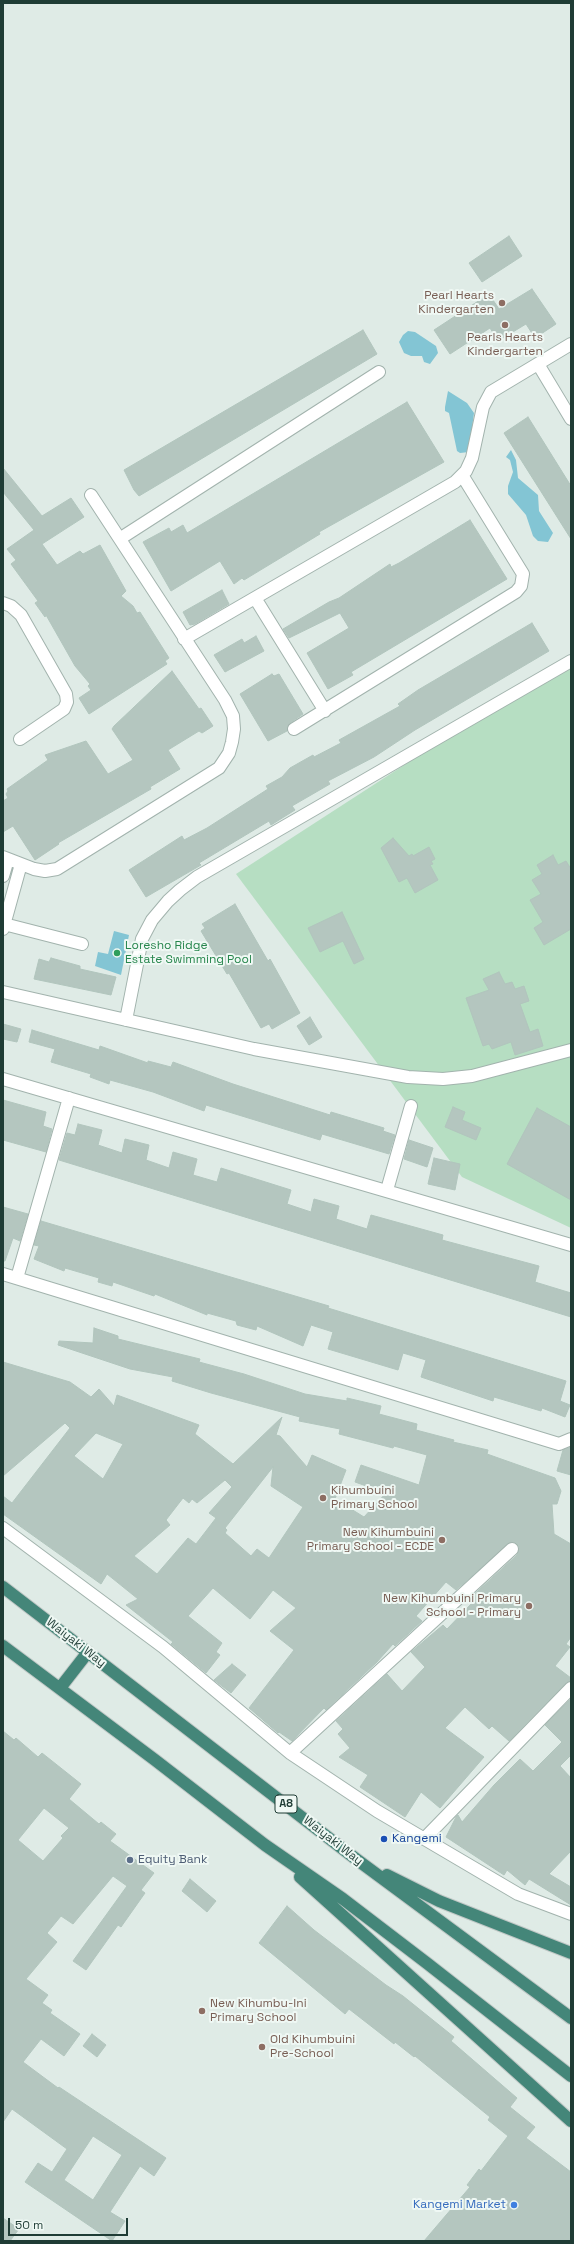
<!DOCTYPE html>
<style>
body{margin:0}
#map{position:relative;width:574px;height:2244px;overflow:hidden;background:#dfebe6;font-family:"Space Grotesk",sans-serif}
canvas{display:block}
.frame{position:absolute;inset:0;border:4px solid #1f3c35;pointer-events:none}
.scale{position:absolute;left:8px;top:2218px;width:120px;height:18px;box-sizing:border-box;border:2px solid #1f3c35;border-top:0;padding-left:5px;font-size:12px;line-height:14px;white-space:nowrap;color:#1f3c35;-webkit-text-stroke:3px #eff8f4;paint-order:stroke}
</style>
<div id="map">
<canvas width="574" height="2244"></canvas>
<div class="frame"></div>
<div class="scale">50 m</div>
</div>
<script>
const ctx = document.querySelector('canvas').getContext('2d');
ctx.lineJoin = 'round';
function fillPath(path, color) { ctx.fillStyle = color; ctx.fill(path, 'evenodd'); }
const toPath = rows => new Path2D(rows.map(r => 'M' + r).join(''));
function stroke(path, color, width, dash) { ctx.strokeStyle = color; ctx.lineWidth = width; ctx.lineCap = dash ? 'butt' : 'round'; ctx.setLineDash(dash || []); ctx.stroke(path); }
function drawText(font, color, halo, rows, align = 'center') {
  ctx.font = font + ' "Space Grotesk",sans-serif'; ctx.lineWidth = 4; ctx.setLineDash([]); ctx.textBaseline = 'middle'; ctx.strokeStyle = halo; ctx.fillStyle = color; for (const [text, x, y, turn = 0] of rows) {
    ctx.save(); ctx.translate(x, y); ctx.rotate((+turn || 0) * Math.PI / 180); ctx.textAlign = isNaN(turn) ? turn : align; if (halo) ctx.strokeText(text, 0, 0); ctx.fillText(text, 0, 0); ctx.restore();
  }
}
const green = toPath([
 [571,657,571,1228,462,1177,236,874]
]);
const water = toPath([
 [408,331,415,332,436,346,438,353,430,364,424,362,422,356,411,356,404,353,399,342,403,335],
 [448,391,467,403,474,413,469,452,460,453,457,451,449,413,445,411,445,407],
 [511,450,516,460,518,478,538,495,539,511,553,533,548,542,538,541,533,536,526,515,508,494,508,486,513,472,510,460,506,457],
 [114,931,129,935,121,975,95,966,98,952,108,954]
]);
const building = toPath([
 [509,236,522,256,482,282,469,263,509,236],
 [532,289,556,324,535,338,526,324,498,341,490,328,450,354,434,330,489,294,499,309,532,289],
 [363,330,377,354,139,496,134,490,124,470,363,330],
 [407,402,444,462,319,532,320,534,244,580,242,578,234,584,220,561,171,591,143,542,169,528,171,532,183,525,187,533,407,402],
 [528,417,571,486,571,539,504,433,528,417],
 [3,468,42,516,71,498,84,517,42,544,57,565,80,551,83,554,100,545,126,591,121,596,133,606,137,613,140,612,169,658,165,661,167,664,89,714,79,698,91,690,88,686,90,684,75,666,46,615,45,617,35,603,38,601,11,564,16,560,7,549,34,530,3,492,3,468],
 [470,520,507,579,351,672,353,675,328,689,307,653,349,628,340,613,289,638,283,629,329,602,339,598,390,564,391,567,399,563,470,520],
 [222,590,229,604,195,624,190,625,183,612,222,590],
 [532,623,549,651,415,730,374,757,328,781,330,784,292,806,295,810,271,825,269,821,199,863,201,865,146,897,129,870,182,836,184,840,207,828,268,789,266,786,282,777,290,768,313,755,314,757,341,743,339,740,400,706,398,704,418,690,532,623],
 [256,636,264,651,225,672,214,655,242,639,244,643,256,636],
 [172,671,199,709,201,708,213,726,202,733,199,731,168,750,180,769,150,787,151,789,58,843,59,844,35,860,13,826,3,832,3,801,8,798,6,794,8,791,7,789,48,760,45,755,86,741,108,774,133,760,112,729,114,726,172,671],
 [272,674,274,676,279,674,303,714,290,723,287,731,268,741,240,694,272,674],
 [393,838,409,856,412,854,413,856,429,847,435,859,431,861,433,864,430,865,438,880,415,893,407,878,399,882,381,848,393,838],
 [553,855,558,865,566,861,571,869,571,929,544,945,534,928,543,922,530,900,541,894,532,880,542,874,537,865,553,855],
 [235,904,268,961,270,959,300,1013,272,1029,269,1024,261,1028,229,973,227,974,201,931,205,928,202,924,235,904],
 [342,912,364,959,354,964,343,941,320,952,308,928,342,912],
 [51,958,80,966,80,969,116,977,111,995,34,979,39,959,49,962,51,958],
 [499,972,505,984,512,982,515,989,524,986,529,1001,520,1004,530,1032,538,1029,543,1046,515,1055,511,1042,492,1049,489,1044,483,1046,466,998,489,990,483,979,499,972],
 [310,1017,322,1037,309,1045,297,1026,310,1017],
 [3,1024,21,1029,17,1042,3,1039,3,1024],
 [32,1030,99,1050,100,1046,148,1063,148,1061,171,1067,173,1062,233,1084,330,1115,331,1112,384,1128,383,1131,395,1135,389,1154,322,1134,320,1140,206,1105,204,1111,153,1092,110,1080,109,1084,90,1077,91,1074,51,1062,55,1049,29,1042,32,1030],
 [3,1100,46,1112,43,1126,52,1129,46,1152,3,1140,3,1100],
 [453,1107,465,1112,462,1120,481,1128,476,1140,445,1127,453,1107],
 [537,1108,571,1127,571,1200,507,1164,537,1108],
 [78,1124,102,1130,98,1145,122,1153,125,1139,149,1145,146,1160,169,1168,173,1152,197,1159,193,1175,217,1182,221,1168,291,1190,287,1204,311,1212,314,1199,339,1206,336,1219,367,1229,371,1215,443,1235,442,1240,539,1266,535,1282,571,1293,571,1317,59,1160,67,1133,75,1135,78,1124],
 [409,1140,433,1148,427,1167,404,1159,409,1140],
 [434,1158,460,1164,455,1190,428,1184,434,1158],
 [3,1207,28,1214,20,1241,13,1238,5,1261,3,1261,3,1207],
 [41,1221,329,1306,328,1308,566,1381,560,1401,570,1405,565,1417,542,1408,541,1411,494,1397,493,1401,421,1377,426,1360,403,1353,398,1370,328,1349,333,1332,311,1325,303,1346,257,1326,256,1330,237,1325,236,1321,207,1313,207,1315,155,1294,154,1296,113,1282,112,1286,98,1282,99,1278,65,1268,64,1271,34,1259,39,1246,34,1245,41,1221],
 [94,1328,118,1336,118,1339,200,1359,199,1362,244,1374,305,1394,347,1401,347,1398,381,1406,379,1414,417,1424,416,1430,454,1440,453,1442,488,1450,487,1454,555,1478,561,1491,557,1504,552,1504,554,1534,571,1544,571,1637,566,1644,570,1647,555,1666,571,1678,571,1681,566,1683,509,1741,492,1726,489,1729,465,1707,445,1728,484,1757,440,1808,421,1792,405,1817,360,1787,368,1775,339,1757,350,1748,338,1734,343,1729,336,1721,387,1674,402,1691,425,1667,411,1652,443,1625,447,1629,473,1602,469,1599,517,1555,519,1547,517,1544,511,1542,456,1590,446,1582,416,1616,422,1621,395,1646,393,1644,377,1662,326,1710,324,1708,292,1741,279,1732,278,1733,249,1708,294,1650,270,1631,296,1608,273,1590,250,1619,213,1588,188,1616,222,1643,216,1652,220,1655,206,1673,171,1644,173,1642,126,1605,138,1599,107,1574,101,1584,3,1514,3,1496,12,1503,70,1428,65,1423,3,1476,3,1362,70,1382,91,1397,99,1389,114,1406,117,1395,199,1425,195,1434,233,1464,282,1417,276,1435,280,1436,307,1467,312,1455,346,1470,335,1499,364,1517,386,1493,355,1482,361,1465,419,1485,427,1455,394,1446,393,1448,339,1434,340,1429,299,1421,300,1417,211,1393,172,1381,173,1377,130,1369,58,1345,59,1341,93,1343,94,1328],
 [96,1433,123,1444,103,1479,74,1456,96,1433],
 [273,1467,271,1486,303,1507,269,1558,257,1549,251,1556,225,1533,227,1530,225,1528,273,1467],
 [225,1480,232,1487,209,1513,216,1518,196,1544,188,1538,157,1574,134,1556,170,1525,166,1520,183,1498,189,1503,192,1499,197,1503,225,1480],
 [571,1447,571,1475,557,1471,563,1450,571,1447],
 [232,1664,246,1675,231,1693,214,1680,232,1664],
 [571,1699,571,1755,560,1766,571,1778,571,1851,549,1874,571,1887,571,1905,529,1879,525,1885,507,1870,504,1875,446,1837,456,1817,458,1815,462,1822,494,1785,520,1759,533,1771,562,1742,545,1725,571,1699],
 [3,1731,14,1740,16,1738,38,1757,42,1753,81,1784,69,1799,99,1824,101,1822,116,1834,110,1841,154,1873,141,1890,145,1893,121,1927,118,1925,86,1970,73,1961,127,1886,113,1876,73,1924,61,1916,47,1933,57,1942,26,1979,48,1995,42,2003,52,2010,50,2013,80,2034,64,2056,41,2039,23,2062,58,2088,59,2087,166,2158,154,2176,140,2166,110,2212,125,2221,112,2241,25,2182,38,2163,52,2172,67,2149,12,2109,3,2122,3,1731],
 [44,1808,69,1828,61,1836,63,1838,43,1861,18,1840,44,1808],
 [93,2136,122,2155,93,2200,64,2180,93,2136],
 [190,1879,216,1901,207,1912,182,1891,190,1879],
 [287,1906,314,1930,386,1985,403,1996,454,2037,451,2041,517,2098,510,2107,535,2127,526,2138,571,2172,571,2241,424,2241,470,2187,467,2185,479,2169,481,2171,508,2136,488,2120,490,2117,415,2056,414,2057,395,2042,394,2044,349,2009,345,2014,259,1943,287,1906],
 [92,2034,106,2045,97,2057,83,2046,92,2034],
 [3,2218,19,2229,10,2241,3,2241,3,2218]
]);
const minor = toPath([
 [538,364,571,419],
 [121,538,379,372],
 [255,598,325,711],
 [3,603,11,606,21,615,66,694,67,702,64,709,20,739],
 [184,639,455,482,466,471,472,458,483,407,491,392,571,344],
 [294,729,516,592,521,586,523,574,462,475],
 [3,857,34,869,45,871,57,869,219,768,229,753,232,742,234,729,233,716,225,700,91,495],
 [3,876,8,859],
 [4,924,82,944],
 [3,929,21,864],
 [3,992,254,1049,408,1077,443,1079,472,1076,571,1050],
 [126,1020,142,939,152,920,168,901,180,890,197,877,571,661],
 [3,1079,571,1245],
 [387,1190,411,1106],
 [3,1274,559,1444,571,1439],
 [17,1278,69,1098],
 [3,1528,163,1647,290,1753,377,1811,518,1894,571,1914],
 [290,1753,512,1549],
 [424,1839,571,1688]
]);
const trunk = toPath([
 [3,1587,356,1859,571,2018],
 [3,1646,155,1760,265,1845,343,1899,428,1964,571,2076],
 [60,1688,88,1652],
 [387,1875,439,1901,571,1953],
 [300,1877,571,2121]
]);
const markers = [
 [502,303,4,"#8d6e63"],
 [505,325,4,"#8d6e63"],
 [117,953,4,"#2e9e5b"],
 [323,1498,4,"#8d6e63"],
 [442,1540,4,"#8d6e63"],
 [529,1606,4,"#8d6e63"],
 [384,1839,4,"#1a4fb4"],
 [130,1860,4,"#5c6f8a"],
 [202,2011,4,"#8d6e63"],
 [262,2047,4,"#8d6e63"],
 [514,2205,4,"#3f7fe0"]
];
const shields = [
 [286,1804,22]
];
const shieldNames = [
 ["A8",286,1804]
];
const educationNames = [
 ["Pearl Hearts",494,296],
 ["Kindergarten",494,310],
 ["Pearls Hearts",505,338,"center"],
 ["Kindergarten",505,352,"center"],
 ["Kihumbuini",331,1491,"left"],
 ["Primary School",331,1505,"left"],
 ["New Kihumbuini",434,1533],
 ["Primary School - ECDE",434,1547],
 ["New Kihumbuini Primary",521,1599],
 ["School - Primary",521,1613],
 ["New Kihumbu-Ini",210,2004,"left"],
 ["Primary School",210,2018,"left"],
 ["Old Kihumbuini",270,2040,"left"],
 ["Pre-School",270,2054,"left"]
];
const leisureNames = [
 ["Loresho Ridge",125,946],
 ["Estate Swimming Pool",125,960]
];
const streetNames = [
 ["Waiyaki Way",76,1643,38],
 ["Waiyaki Way",333,1841,38]
];
const transitNames = [
 ["Kangemi",392,1839]
];
const serviceNames = [
 ["Equity Bank",138,1860]
];
const shopNames = [
 ["Kangemi Market",506,2205]
];
fillPath(green, '#b6dec2');
fillPath(water, '#83c5d4');
fillPath(building, '#b4c6bf');
stroke(building, '#b1c5bd', 1);
stroke(minor, '#a2b3ad', 14);
stroke(trunk, '#c0c8c6', 14);
stroke(minor, '#fff', 12);
stroke(trunk, '#448679', 12);
for (const [x, y, r, color] of markers) { const dot = new Path2D(); dot.arc(x, y, r, 0, 2 * Math.PI); ctx.fillStyle = color; ctx.fill(dot); stroke(dot, '#eff8f4', 1.5); }
for (const [x, y, w] of shields) { const box = new Path2D(); box.roundRect(x - w / 2, y - 9, w, 18, 3); ctx.fillStyle = '#eff8f4'; ctx.fill(box); stroke(box, '#1f3c35', 1); }
drawText('bold 11px', '#1f3c35', null, shieldNames);
drawText('12px', '#785e54', '#eff8f4', educationNames, 'right');
drawText('12px', '#27864d', '#eff8f4', leisureNames, 'left');
drawText('12px', '#1f3c35', '#eff8f4', streetNames);
drawText('12px', '#164399', '#eff8f4', transitNames, 'left');
drawText('12px', '#4e5e75', '#eff8f4', serviceNames, 'left');
drawText('12px', '#366cbe', '#eff8f4', shopNames, 'right');
</script>
